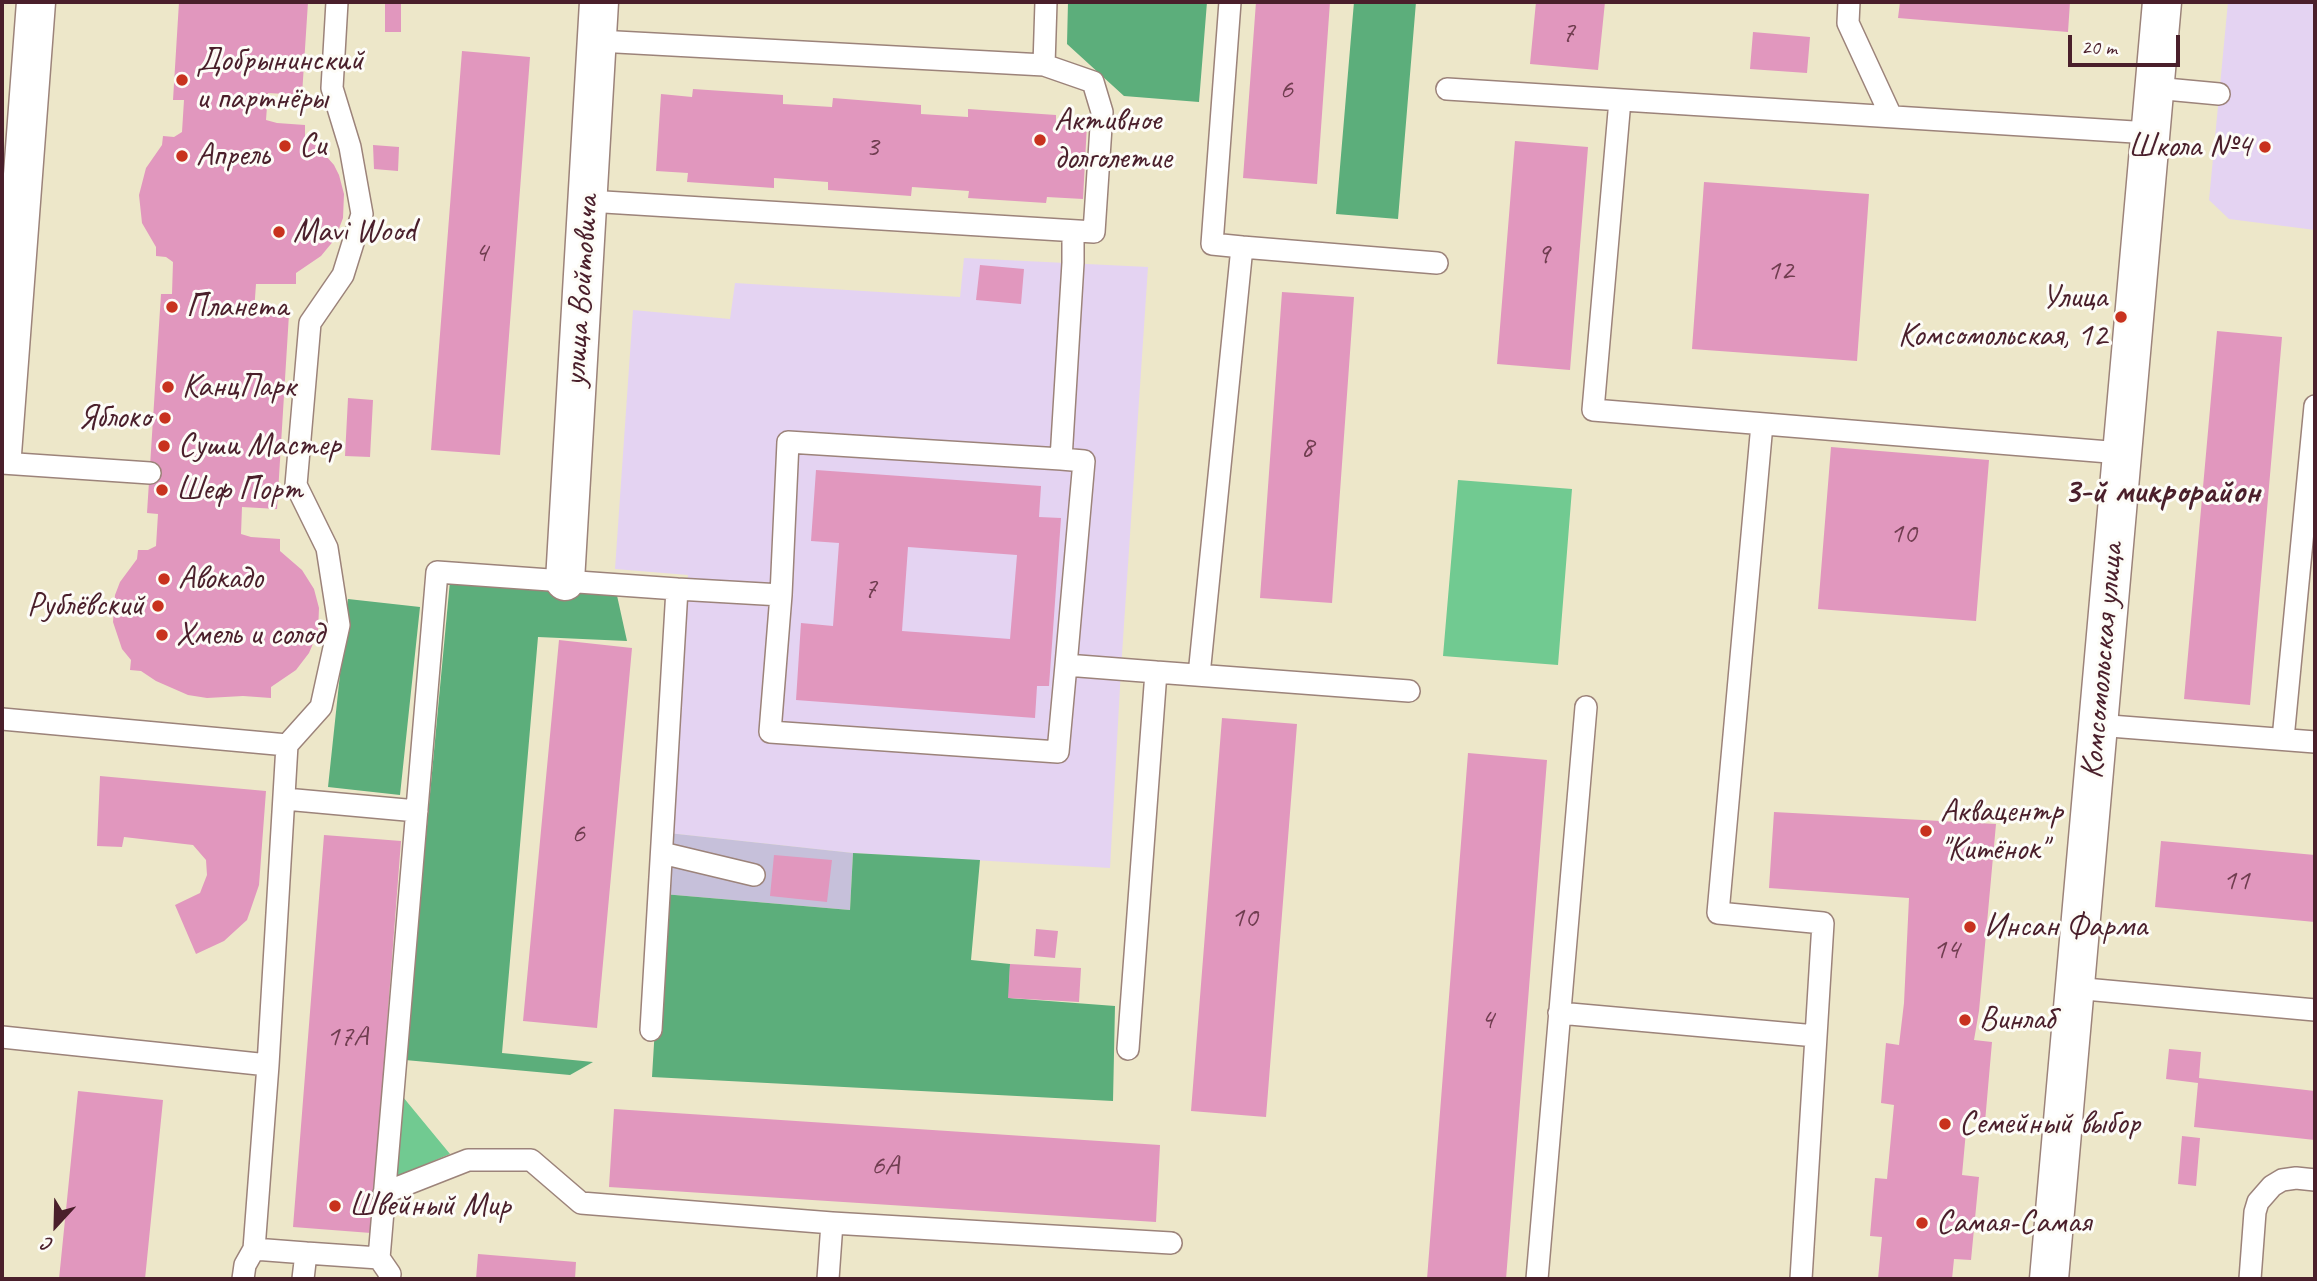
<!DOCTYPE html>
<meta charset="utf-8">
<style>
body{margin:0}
#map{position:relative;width:2317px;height:1281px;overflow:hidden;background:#ede7c9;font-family:Caveat,sans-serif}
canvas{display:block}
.frame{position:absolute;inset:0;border:4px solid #4a1f2b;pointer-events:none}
.north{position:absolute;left:21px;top:1190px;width:70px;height:70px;-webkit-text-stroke:5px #fdfcf7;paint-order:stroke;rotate:202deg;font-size:19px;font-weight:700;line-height:28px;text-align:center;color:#4a1f2b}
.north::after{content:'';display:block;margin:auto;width:24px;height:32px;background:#4a1f2b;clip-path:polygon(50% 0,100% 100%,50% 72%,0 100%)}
.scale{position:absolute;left:2068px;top:35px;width:112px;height:32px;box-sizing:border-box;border:4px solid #4a1f2b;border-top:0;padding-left:9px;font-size:21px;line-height:24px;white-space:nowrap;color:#4a1f2b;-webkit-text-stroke:5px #fdfcf7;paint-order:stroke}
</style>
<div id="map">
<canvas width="2317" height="1281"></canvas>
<div class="frame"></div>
<div class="north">С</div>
<div class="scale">20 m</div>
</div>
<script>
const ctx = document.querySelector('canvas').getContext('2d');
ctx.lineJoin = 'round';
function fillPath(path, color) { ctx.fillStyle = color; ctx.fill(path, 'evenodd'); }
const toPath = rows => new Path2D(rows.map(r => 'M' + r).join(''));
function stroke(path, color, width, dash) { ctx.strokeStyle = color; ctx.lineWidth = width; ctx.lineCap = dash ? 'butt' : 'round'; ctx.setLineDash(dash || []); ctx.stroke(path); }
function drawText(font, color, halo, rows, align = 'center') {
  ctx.font = font + ' Caveat,sans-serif'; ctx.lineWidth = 6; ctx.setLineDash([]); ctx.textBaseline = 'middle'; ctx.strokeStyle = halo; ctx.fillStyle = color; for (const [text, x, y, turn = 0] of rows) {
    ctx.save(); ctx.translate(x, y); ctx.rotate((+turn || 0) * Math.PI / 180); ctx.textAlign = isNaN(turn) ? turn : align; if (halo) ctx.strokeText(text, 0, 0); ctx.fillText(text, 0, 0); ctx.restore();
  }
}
const built = toPath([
 [2228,2,2315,2,2315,230,2229,219,2209,200],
 [964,258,1148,267,1121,669,1110,868,853,853,668,833,688,575,615,569,633,310,730,319,735,283,960,297]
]);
const industrial = toPath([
 [668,833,853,853,850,910,663,894]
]);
const green = toPath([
 [1458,480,1572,489,1558,665,1443,656],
 [403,1097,450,1154,393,1178]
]);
const forest = toPath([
 [1068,2,1207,2,1199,102,1124,96,1067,44],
 [1354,2,1416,2,1398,219,1336,214],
 [450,581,616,591,627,641,538,637,502,1053,593,1062,570,1075,405,1060],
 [348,599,420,607,400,795,328,787],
 [853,853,980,860,971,960,1010,964,1009,998,1115,1006,1113,1101,652,1077,663,894,850,910]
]);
const building = toPath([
 [179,2,308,2,302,95,268,93,266,120,277,123,305,125,305,137,319,148,334,165,339,175,344,194,343,218,335,239,321,256,296,273,296,284,256,284,254,312,289,314,277,509,242,507,241,534,251,537,280,539,280,551,302,570,314,589,319,608,318,632,309,653,296,670,271,687,271,698,243,696,207,698,188,695,156,681,141,671,130,670,131,660,122,649,113,622,115,595,120,582,137,559,138,550,148,550,156,546,158,514,147,513,161,294,172,294,173,262,166,257,156,256,156,247,142,223,139,195,146,168,162,145,163,136,174,137,182,132,184,100,173,100],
 [385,2,401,2,401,32,385,32],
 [1256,2,1330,2,1317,184,1243,178],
 [1536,2,1605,2,1598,70,1530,64],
 [1900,2,2070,2,2068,32,1898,18],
 [1753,32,1810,37,1807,73,1750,69],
 [462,51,530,57,500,455,431,450],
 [693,89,783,95,783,104,832,107,833,98,921,105,921,114,968,117,968,109,1056,115,1056,122,1087,124,1083,199,1047,197,1046,203,968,198,969,191,912,187,911,196,828,190,828,182,774,178,774,188,687,182,688,173,656,171,661,94,692,97],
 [1515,141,1588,147,1570,370,1497,364],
 [373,145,399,147,398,171,374,169],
 [1704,182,1869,194,1857,361,1692,349],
 [980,265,1024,269,1021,304,976,300],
 [1282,292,1354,297,1332,603,1260,598],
 [2217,331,2282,337,2250,705,2184,699],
 [348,398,373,400,370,457,345,456],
 [1831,447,1989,460,1976,621,1818,609],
 [816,470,1041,486,1039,517,1061,518,1049,686,1037,686,1035,718,796,700,801,623,833,626,839,543,811,541],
 [908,547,1017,555,1010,639,902,631],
 [559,640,632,648,597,1028,523,1021],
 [1222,718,1297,724,1266,1117,1191,1111],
 [1468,753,1547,760,1506,1279,1427,1279],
 [100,776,266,791,259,885,247,920,224,941,196,954,175,905,200,893,207,875,206,860,193,845,124,837,122,847,97,846],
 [1774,812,1996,824,1979,1011,1974,1040,1992,1042,1985,1122,1967,1120,1962,1175,1979,1177,1971,1260,1954,1259,1952,1279,1878,1279,1882,1237,1870,1236,1875,1178,1887,1179,1894,1105,1881,1103,1886,1043,1899,1045,1904,1003,1909,898,1769,888],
 [324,835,401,841,371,1233,293,1227],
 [2161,841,2315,855,2315,922,2155,907],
 [774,855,832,860,827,902,770,896],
 [1036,929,1058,931,1055,958,1034,956],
 [1010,964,1081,968,1079,1002,1008,998],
 [2169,1049,2201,1052,2199,1078,2315,1091,2315,1140,2194,1127,2198,1083,2166,1079],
 [78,1091,163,1100,145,1279,59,1279],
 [614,1109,1160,1145,1156,1222,609,1187],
 [2182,1136,2200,1138,2196,1186,2178,1184],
 [478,1254,576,1262,575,1279,476,1279]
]);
const lane = toPath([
 [1230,2,1212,244,1242,247],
 [1849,2,1848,23,1891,116],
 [598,41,1044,65,1046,2],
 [2155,88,2219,94],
 [1447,89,2150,133],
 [1620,100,1593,410,2121,453],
 [588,201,1094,232,1102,112,1093,82,1044,65],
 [1762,424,1718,913,1823,923,1801,1279],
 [1061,459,1084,461,1066,665,1156,672],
 [2,463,150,473],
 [677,589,781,595,788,442,1061,459,1073,263,1073,231],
 [781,595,770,732,1058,752,1066,665],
 [1199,675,1242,247,1437,263],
 [2,719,287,745],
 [2097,725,2315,742],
 [2283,739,2315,406],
 [285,799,417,811],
 [662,853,754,875],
 [2074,988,2315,1010],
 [1559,1013,1816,1036],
 [2,1037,268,1065,254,1249,306,1253],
 [1128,1049,1156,672,1409,691],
 [268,1065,287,745,321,707,339,625,327,548,296,485,310,323,343,275,362,214,350,147,332,88,337,2],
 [384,1193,468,1160,531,1160,581,1203,832,1223,1171,1243],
 [379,1258,390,1274,389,1279],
 [243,1279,245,1265,254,1249],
 [303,1279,306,1253,379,1258,437,572,677,589,651,1030],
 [828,1279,832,1223],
 [1537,1279,1586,707],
 [2250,1279,2255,1212,2258,1202,2272,1186,2282,1180,2296,1178,2315,1180]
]);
const street = toPath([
 [565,581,599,2],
 [2049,1279,2162,2]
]);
const secondary = toPath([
 [2,454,36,2]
]);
const markers = [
 [182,80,7,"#c8321e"],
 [1040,140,7,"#c8321e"],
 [285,146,7,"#c8321e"],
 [2265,147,7,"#c8321e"],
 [182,156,7,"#c8321e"],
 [279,232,7,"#c8321e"],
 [172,307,7,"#c8321e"],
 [2121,317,7,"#c8321e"],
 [168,387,7,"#c8321e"],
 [165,418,7,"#c8321e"],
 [164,446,7,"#c8321e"],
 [162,490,7,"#c8321e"],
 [164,579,7,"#c8321e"],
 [158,606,7,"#c8321e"],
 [162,635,7,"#c8321e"],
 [1926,831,7,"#c8321e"],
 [1970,927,7,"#c8321e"],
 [1965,1020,7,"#c8321e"],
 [1945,1124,7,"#c8321e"],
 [335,1206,7,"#c8321e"],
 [1922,1223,7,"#c8321e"]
];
const numberNames = [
 ["7",1568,33],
 ["6",1286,90],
 ["3",872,147],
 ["4",481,253],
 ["9",1543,255],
 ["12",1780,271],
 ["8",1307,448],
 ["10",1903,534],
 ["7",870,589],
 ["6",578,834],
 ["11",2236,881],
 ["10",1244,918],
 ["14",1946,950],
 ["4",1487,1020],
 ["17А",347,1037],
 ["6А",885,1166]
];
const poiNames = [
 ["Добрынинский",196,61],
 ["и партнёры",196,99],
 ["Активное",1054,121],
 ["долголетие",1054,159],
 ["Си",299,146],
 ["Школа №4",2251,147,"right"],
 ["Апрель",196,156],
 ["Mavi Wood",293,232],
 ["Улица",2107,298,"right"],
 ["Комсомольская, 12",2107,336,"right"],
 ["Планета",186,307],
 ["КанцПарк",182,387],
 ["Яблоко",151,418,"right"],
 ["Суши Мастер",178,446],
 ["Шеф Порт",176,490],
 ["Авокадо",178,579],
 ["Рублёвский",144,606,"right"],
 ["Хмель и солод",176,635],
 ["Аквацентр",1940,812],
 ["\"Китёнок\"",1940,850],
 ["Инсан Фарма",1984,927],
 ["Винлаб",1979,1020],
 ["Семейный выбор",1959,1124],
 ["Швейный Мир",349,1206],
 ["Самая-Самая",1936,1223]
];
const streetNames = [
 ["улица Войтовича",582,291,-86],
 ["Комсомольская улица",2103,661,-85]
];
const neighbourhoodNames = [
 ["3-й микрорайон",2162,493]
];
fillPath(built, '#e4d3f2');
fillPath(industrial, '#c6c0da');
fillPath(green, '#71ca91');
fillPath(forest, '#5cae7b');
fillPath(building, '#e197be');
stroke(lane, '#9c837a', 24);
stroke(street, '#9c837a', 41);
stroke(secondary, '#9c837a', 41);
stroke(lane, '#fff', 21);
stroke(street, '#fff', 38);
stroke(secondary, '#fff', 38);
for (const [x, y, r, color] of markers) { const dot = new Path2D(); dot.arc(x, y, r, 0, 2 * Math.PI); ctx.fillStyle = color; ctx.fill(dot); stroke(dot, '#fdfcf7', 2.5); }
drawText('30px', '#703d50', null, numberNames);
drawText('33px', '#4a1f2b', '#fdfcf7', poiNames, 'left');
drawText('33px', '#4a1f2b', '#fdfcf7', streetNames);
drawText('bold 35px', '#4a1f2b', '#fdfcf7', neighbourhoodNames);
</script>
